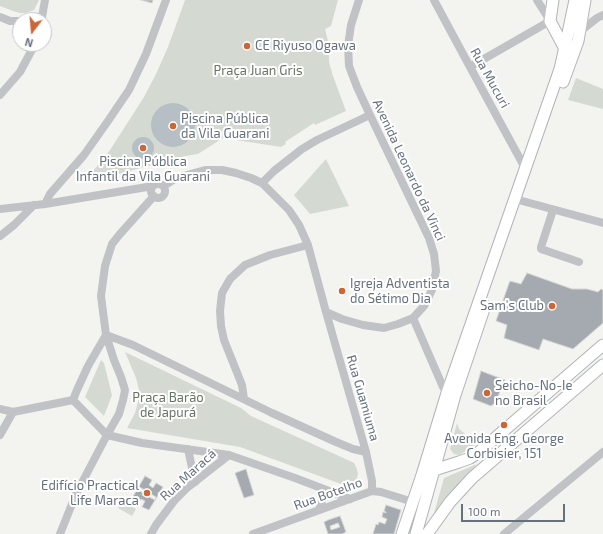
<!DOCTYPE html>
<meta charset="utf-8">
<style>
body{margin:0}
#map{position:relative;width:603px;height:534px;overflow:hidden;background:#f3f4f0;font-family:"Exo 2",sans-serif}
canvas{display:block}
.north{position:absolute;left:12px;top:12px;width:40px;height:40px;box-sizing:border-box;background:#fff;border:1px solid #c2c6cb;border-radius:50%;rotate:196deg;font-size:11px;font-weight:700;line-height:16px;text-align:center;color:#66717e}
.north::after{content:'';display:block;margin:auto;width:14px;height:18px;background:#cd6637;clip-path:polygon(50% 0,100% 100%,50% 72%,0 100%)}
.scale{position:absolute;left:461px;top:504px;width:104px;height:18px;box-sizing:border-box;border:2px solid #66717e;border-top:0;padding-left:5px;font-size:12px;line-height:14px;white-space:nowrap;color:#66717e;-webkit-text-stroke:3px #fff;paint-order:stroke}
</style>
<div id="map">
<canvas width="603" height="534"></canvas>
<div class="north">N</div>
<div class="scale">100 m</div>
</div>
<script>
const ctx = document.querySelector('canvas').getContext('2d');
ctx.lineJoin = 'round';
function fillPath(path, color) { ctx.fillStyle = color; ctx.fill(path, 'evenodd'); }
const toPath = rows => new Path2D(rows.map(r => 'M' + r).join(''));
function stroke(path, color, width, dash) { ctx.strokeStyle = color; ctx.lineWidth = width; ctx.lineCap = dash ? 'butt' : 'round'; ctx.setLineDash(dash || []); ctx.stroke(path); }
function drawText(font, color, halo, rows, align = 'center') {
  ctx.font = font + ' "Exo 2",sans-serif'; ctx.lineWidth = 4; ctx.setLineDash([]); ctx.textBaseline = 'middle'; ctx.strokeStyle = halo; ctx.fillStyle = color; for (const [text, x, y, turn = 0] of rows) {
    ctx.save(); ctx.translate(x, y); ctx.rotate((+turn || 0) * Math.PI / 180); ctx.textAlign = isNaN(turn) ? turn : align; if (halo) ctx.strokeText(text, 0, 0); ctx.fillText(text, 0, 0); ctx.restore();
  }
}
const green = toPath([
 [0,0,39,0,34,10,25,13,20,13,13,11,0,6],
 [185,0,338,0,331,26,325,29,329,45,329,62,333,76,346,111,315,125,314,123,285,142,286,144,281,147,223,138,198,154,185,156,108,177,85,181,110,150,144,97,155,76,168,47],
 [576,78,603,89,603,109,568,100],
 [326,159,349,206,310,214,294,195],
 [125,352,241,408,251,416,350,461,354,463,357,469,358,474,356,481,353,484,349,485,341,484,240,447,127,428,135,413,139,398,139,390,136,378],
 [101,360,104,363,112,395,104,416,85,397],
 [457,423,459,429,465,434,475,437,484,437,471,448,459,455,454,454,450,449],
 [477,464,447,499,432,520,444,478],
 [122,501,136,509,132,516,118,508]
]);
const water = toPath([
 '151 125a22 22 0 1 1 44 0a22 22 0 1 1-44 0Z',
 '132 148a11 11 0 1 1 22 0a11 11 0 1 1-22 0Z'
]);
const building = toPath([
 [141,0,153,0,152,3,141,0],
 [527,273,572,289,587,289,598,292,601,289,603,290,603,323,573,349,543,339,539,350,504,338,507,325,496,321,508,286,510,281,521,284,527,273],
 [481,371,505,380,495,403,491,406,473,399,481,371],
 [246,469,254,495,244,498,235,473,246,469],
 [145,476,152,480,149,485,153,488,156,483,163,487,149,510,142,507,145,501,141,499,138,504,131,500,145,476],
 [139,487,145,490,146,489,152,492,151,494,156,497,155,500,149,497,148,498,142,495,143,493,138,490,139,487],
 [386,505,401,510,394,534,373,534,376,524,378,525,379,522,385,524,387,519,382,517,383,512,386,513,386,512,384,511,386,505],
 [340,516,346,532,342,534,328,534,324,522,328,520,340,516],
 [338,523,340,527,331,530,330,526,338,523]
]);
const minor = toPath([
 [434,0,470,67,525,168],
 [537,0,551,22],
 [0,17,10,21,20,21],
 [32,20,42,17,45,0],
 [578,33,597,18,603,15],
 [470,67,550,21],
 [0,95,20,72,35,44],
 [262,183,274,171,302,149,317,140,370,115],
 '151 191a7 7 0 1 1 14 0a7 7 0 1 1-14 0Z',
 [164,186,176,178,205,170,222,170,236,173,251,178,262,183,289,210,299,225,308,245,326,312,342,319,363,325,384,328,398,324,413,318,424,306,432,290,436,271,434,254,429,238,370,115,357,87,349,66,348,46,351,25,359,0],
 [515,199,603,223],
 [45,204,50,194,84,155,108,121,129,90,146,54,166,0],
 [0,209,45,204,153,186],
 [553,210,541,247,541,249,579,262],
 [0,236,14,225,34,205],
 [326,312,366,452,372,481,372,491],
 [413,318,443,387,447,393,450,394],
 [106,335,88,366,77,390,73,400,107,435,142,443,229,455,295,478,350,499],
 [106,335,133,345,272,413,336,442,353,449,366,452],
 [244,399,242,385,224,340,221,326,220,311,222,293,230,279,245,265,270,255,308,245],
 [0,409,13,412,73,400],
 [0,435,13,412],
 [188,449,195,482],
 [319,510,322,501,322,489],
 [60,534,76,494,107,435,119,414,123,400,125,390,121,377,114,360,106,335,101,296,105,266,112,244,120,234,154,196],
 [151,534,156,525,174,501,188,487,229,455],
 [253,534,372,491,381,492,413,502],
 [504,534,603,452]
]);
const major = toPath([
 [553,0,550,21,565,49],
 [563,82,578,41,585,0],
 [428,472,459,462,470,458,479,452,603,345],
 [402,534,422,475,447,393,560,69,567,38,575,0],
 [416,534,455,395,485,306],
 [427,534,450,502,472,478,603,365]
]);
const markers = [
 [247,46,4,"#cd6637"],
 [173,126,4,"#cd6637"],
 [143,148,4,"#cd6637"],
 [342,291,4,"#cd6637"],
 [552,306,4,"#cd6637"],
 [487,393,4,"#cd6637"],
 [504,425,4,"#cd6637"],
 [147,493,4,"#cd6637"]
];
const poiNames = [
 ["CE Riyuso Ogawa",255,46],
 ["Piscina Pública",181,119],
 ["da Vila Guarani",181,134],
 ["Piscina Pública",143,162,"center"],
 ["Infantil da Vila Guarani",143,177,"center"],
 ["Igreja Adventista",350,284],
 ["do Sétimo Dia",350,299],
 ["Sam's Club",544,306,"right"],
 ["Seicho-No-Ie",495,386],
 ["no Brasil",495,401],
 ["Avenida Eng. George",504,439,"center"],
 ["Corbisier, 151",504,454,"center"],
 ["Edifício Practical",139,486,"right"],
 ["Life Maraca",139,501,"right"]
];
const parkNames = [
 ["Praça Juan Gris",258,71],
 ["Praça Barão",168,398],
 ["de Japurá",168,413]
];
const streetNames = [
 ["Rua Mucuri",490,78,61],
 ["Avenida Leonardo da Vinci",409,170,65],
 ["Rua Guamiuma",363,398,74],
 ["Rua Maracá",188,475,-42],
 ["Rua Botelho",328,494,-20]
];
fillPath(green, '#d4dad2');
fillPath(water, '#b6bfc4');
fillPath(building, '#a4aab0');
stroke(building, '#d5d5d3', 1);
stroke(major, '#b1b4b8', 13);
stroke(minor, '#c0c2c5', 8);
stroke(major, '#fff', 11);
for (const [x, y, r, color] of markers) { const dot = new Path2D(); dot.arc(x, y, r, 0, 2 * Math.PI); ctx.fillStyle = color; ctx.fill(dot); stroke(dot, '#fff', 1.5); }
drawText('13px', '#66717e', '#fff', poiNames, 'left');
drawText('13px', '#667664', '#fff', parkNames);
drawText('13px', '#66717e', '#fff', streetNames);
</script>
